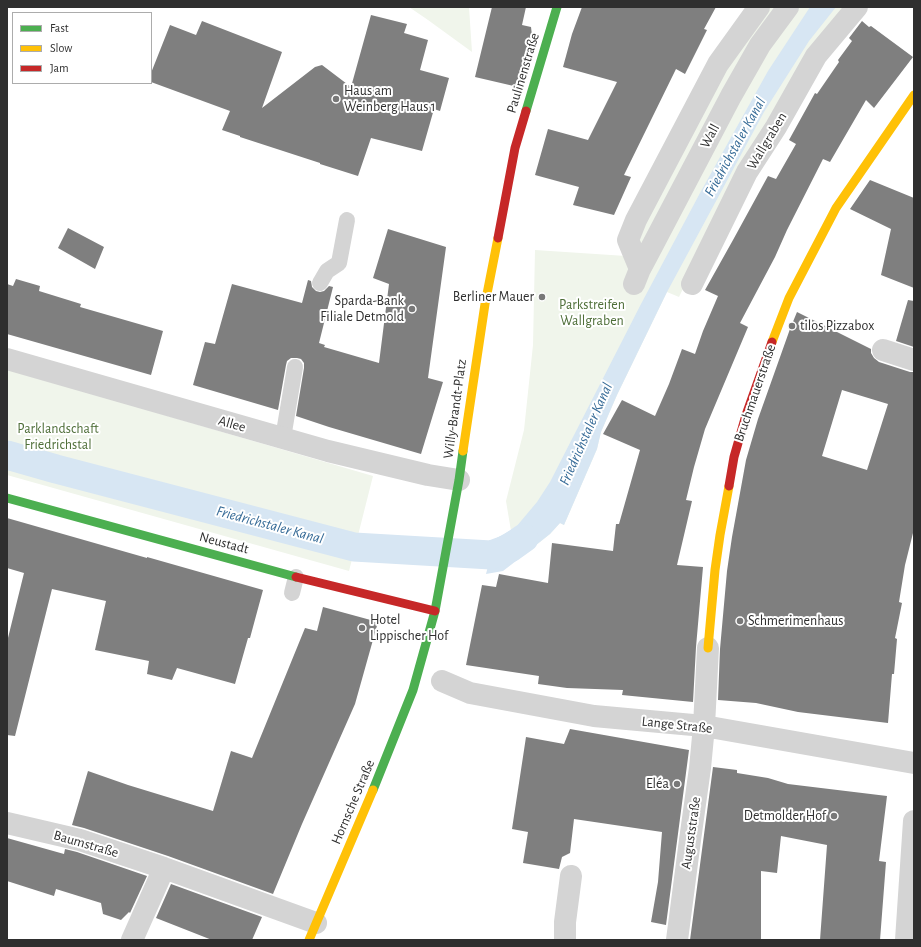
<!DOCTYPE html>
<meta charset="utf-8">
<style>
body{margin:0}
#map{position:relative;width:921px;height:947px;overflow:hidden;background:#fff;font-family:"Alegreya Sans",sans-serif}
canvas{display:block}
.frame{position:absolute;inset:0;border:8px solid #2f2f2f;pointer-events:none}
.legend{position:absolute;left:12px;top:12px;width:140px;height:72px;box-sizing:border-box;background:#fff;border:1px solid #acacac;margin:0;padding:5px 7px;list-style:none;font-size:12px;color:#2f2f2f}
.legend li{display:flex;align-items:center;gap:8px;height:20px}
.legend b{width:20px;border:1px solid #acacac}
</style>
<div id="map">
<canvas width="921" height="947"></canvas>
<div class="frame"></div>
<ul class="legend">
<li><b style="height:5px;background:#4caf50"></b>Fast</li>
<li><b style="height:5px;background:#ffc107"></b>Slow</li>
<li><b style="height:5px;background:#c62828"></b>Jam</li>
</ul>
</div>
<script>
const ctx = document.querySelector('canvas').getContext('2d');
ctx.lineJoin = 'round';
function fillPath(path, color) { ctx.fillStyle = color; ctx.fill(path, 'evenodd'); }
const toPath = rows => new Path2D(rows.map(r => 'M' + r).join(''));
function stroke(path, color, width, dash) { ctx.strokeStyle = color; ctx.lineWidth = width; ctx.lineCap = dash ? 'butt' : 'round'; ctx.setLineDash(dash || []); ctx.stroke(path); }
function drawText(font, color, halo, rows, align = 'center') {
  ctx.font = font + ' "Alegreya Sans",sans-serif'; ctx.lineWidth = 4; ctx.setLineDash([]); ctx.textBaseline = 'middle'; ctx.strokeStyle = halo; ctx.fillStyle = color; for (const [text, x, y, turn = 0] of rows) {
    ctx.save(); ctx.translate(x, y); ctx.rotate((+turn || 0) * Math.PI / 180); ctx.textAlign = isNaN(turn) ? turn : align; if (halo) ctx.strokeText(text, 0, 0); ctx.fillText(text, 0, 0); ctx.restore();
  }
}
const green = toPath([
 [409,7,469,7,472,52,428,20],
 [769,7,850,7,691,272,679,297,667,292,617,395,601,432,597,449,564,525,560,523,550,534,516,561,506,501,524,430,533,345,535,250,626,256,728,67],
 [7,369,373,476,349,571,7,475]
]);
const water = toPath([
 [810,7,836,7,809,41,764,112,667,292,617,395,601,432,597,449,564,525,560,523,550,534,516,561,503,571,486,574,495,539,516,527,537,502,550,482,641,304,700,193,768,71]
]);
const canal = toPath([
 [7,455,56,469,354,547,491,555,510,548,524,538]
]);
const building = toPath([
 [492,7,526,7,522,25,531,27,533,44,529,58,526,57,518,87,475,77],
 [582,7,716,7,704,29,707,30,685,74,676,69,624,175,631,177,614,215,573,205,579,187,535,175,548,129,588,140,617,82,563,67,572,34],
 [371,15,407,24,404,33,428,40,420,70,449,78,440,111,434,109,422,151,371,138,358,176,320,164,320,163,240,137,240,136,222,130,230,111,151,82,151,73,170,25,196,35,202,21,282,52,262,108,315,67,322,65,351,87],
 [862,21,869,27,871,26,913,57,874,108,866,100,830,162,823,159,787,230,775,257,740,323,748,327,705,429,694,467,686,500,692,501,677,565,703,567,696,647,693,702,622,695,623,690,567,688,538,684,539,676,466,665,482,585,496,587,499,574,548,583,552,543,613,551,616,524,619,524,640,450,603,434,622,400,655,416,669,384,682,349,695,354,703,331,718,296,705,290,733,240,768,176,776,179,796,144,789,140,815,93,817,94,839,62,838,60,852,41,849,38],
 [870,180,914,198,914,288,881,275,891,229,850,209],
 [68,228,104,247,95,269,58,248],
 [388,229,446,247,428,378,443,382,421,454,329,427,296,416,304,368,304,363,301,359,297,358,291,358,287,361,286,365,278,410,193,385,205,342,215,344,232,284,302,303,308,280,311,281,312,287,316,291,320,292,324,291,329,286,333,287,319,343,325,345,324,347,379,363,389,284,373,278],
 [16,279,40,286,39,291,81,304,80,307,163,331,151,375,7,334,7,284,13,286],
 [908,300,914,301,914,347,896,341],
 [797,312,871,349,871,353,874,358,879,362,910,372,914,372,914,529,905,565,899,602,902,603,895,638,897,639,894,674,892,674,888,723,798,712,756,703,718,700,720,649,727,571,732,537,746,460,758,419,790,329],
 [842,390,888,404,867,470,822,456],
 [7,518,147,558,147,557,263,590,250,638,248,638,235,684,177,668,172,680,147,674,149,661,95,650,106,601,52,589,15,736,7,735,7,642,24,573,7,568],
 [323,607,378,622,355,704,302,824,273,894,168,856,84,828,72,825,88,771,128,785,213,811,231,751,252,758,305,628,317,631],
 [570,729,689,750,666,925,651,922,658,882,662,832,574,819,570,853,562,857,559,869,523,863,528,832,512,829,526,737,564,744],
 [713,767,737,770,737,773,768,778,788,784,887,796,879,861,886,862,880,940,820,940,827,845,781,836,777,873,761,871,761,940,690,940],
 [7,838,64,854,65,849,77,852,147,876,130,913,129,912,121,920,103,914,101,903,56,889,54,896,7,881],
 [171,884,262,917,252,940,212,940,156,918]
]);
const lane = toPath([
 [320,283,327,271,339,263,347,220],
 [283,438,295,367],
 [292,593,296,577]
]);
const street = toPath([
 [640,269,628,240,636,220,718,64,759,7],
 [634,284,640,269,648,254,731,96,760,45,788,7],
 [692,284,747,172,776,127,816,56,857,7],
 [883,350,914,360],
 [7,359,328,451,428,475,459,480],
 [442,681,470,693,594,716,704,726,914,763],
 [7,823,80,840,164,868,316,923],
 [132,940,164,868],
 [565,940,565,922,571,876],
 [677,940,690,840,700,768,704,726,708,648],
 [906,940,914,821]
]);
const fast = toPath([
 [526,111,557,7],
 [7,498,296,577],
 [373,790,413,690,435,611,459,480,463,451]
]);
const slow = toPath([
 [772,342,789,298,836,208,914,95],
 [463,451,485,304,498,238],
 [708,648,715,570,720,535,729,486],
 [309,940,373,790]
]);
const jam = toPath([
 [498,238,515,148,526,111],
 [729,486,734,457,746,415,772,342],
 [296,577,435,611]
]);
const markers = [
 [336,99,4,"#787878"],
 [542,297,4,"#787878"],
 [412,309,4,"#787878"],
 [792,326,4,"#787878"],
 [740,621,4,"#787878"],
 [362,628,4,"#787878"],
 [677,784,4,"#787878"],
 [834,816,4,"#787878"]
];
const streetNames = [
 ["Paulinenstraße",523,73,-73],
 ["Wall",710,136,-62],
 ["Wallgraben",767,141,-59],
 ["Bruchmauerstraße",755,393,-71],
 ["Willy-Brandt-Platz",455,409,-82],
 ["Allee",232,424,16],
 ["Neustadt",224,543,15],
 ["Lange Straße",677,725,6],
 ["Hornsche Straße",353,802,-67],
 ["Auguststraße",691,833,-82],
 ["Baumstraße",86,844,16]
];
const poiNames = [
 ["Haus am",344,91],
 ["Weinberg Haus 1",344,107],
 ["Berliner Mauer",534,297,"right"],
 ["Sparda-Bank",404,301,"right"],
 ["Filiale Detmold",404,317,"right"],
 ["tilos Pizzabox",800,326],
 ["Hotel",370,620],
 ["Lippischer Hof",370,636],
 ["Schmerimenhaus",748,621],
 ["Eléa",669,784,"right"],
 ["Detmolder Hof",826,816,"right"]
];
const parkNames = [
 ["Parkstreifen",592,305],
 ["Wallgraben",592,321],
 ["Parklandschaft",58,429],
 ["Friedrichstal",58,445]
];
const waterNames = [
 ["Friedrichstaler Kanal",735,147,-61],
 ["Friedrichstaler Kanal",586,434,-66],
 ["Friedrichstaler Kanal",270,525,15]
];
fillPath(green, '#f0f5eb');
fillPath(water, '#d7e6f3');
stroke(canal, '#d7e6f3', 29);
fillPath(building, '#7f7f7f');
stroke(lane, '#d4d4d4', 16);
stroke(street, '#d4d4d4', 22);
stroke(fast, '#4caf50', 9);
stroke(slow, '#ffc107', 9);
stroke(jam, '#c62828', 9);
for (const [x, y, r, color] of markers) { const dot = new Path2D(); dot.arc(x, y, r, 0, 2 * Math.PI); ctx.fillStyle = color; ctx.fill(dot); stroke(dot, '#fff', 1.5); }
drawText('14px', '#2f2f2f', '#fff', streetNames);
drawText('14px', '#2f2f2f', '#fff', poiNames, 'left');
drawText('14px', '#4e6e38', '#fff', parkNames);
drawText('italic 15px', '#366b97', '#fff', waterNames);
</script>
